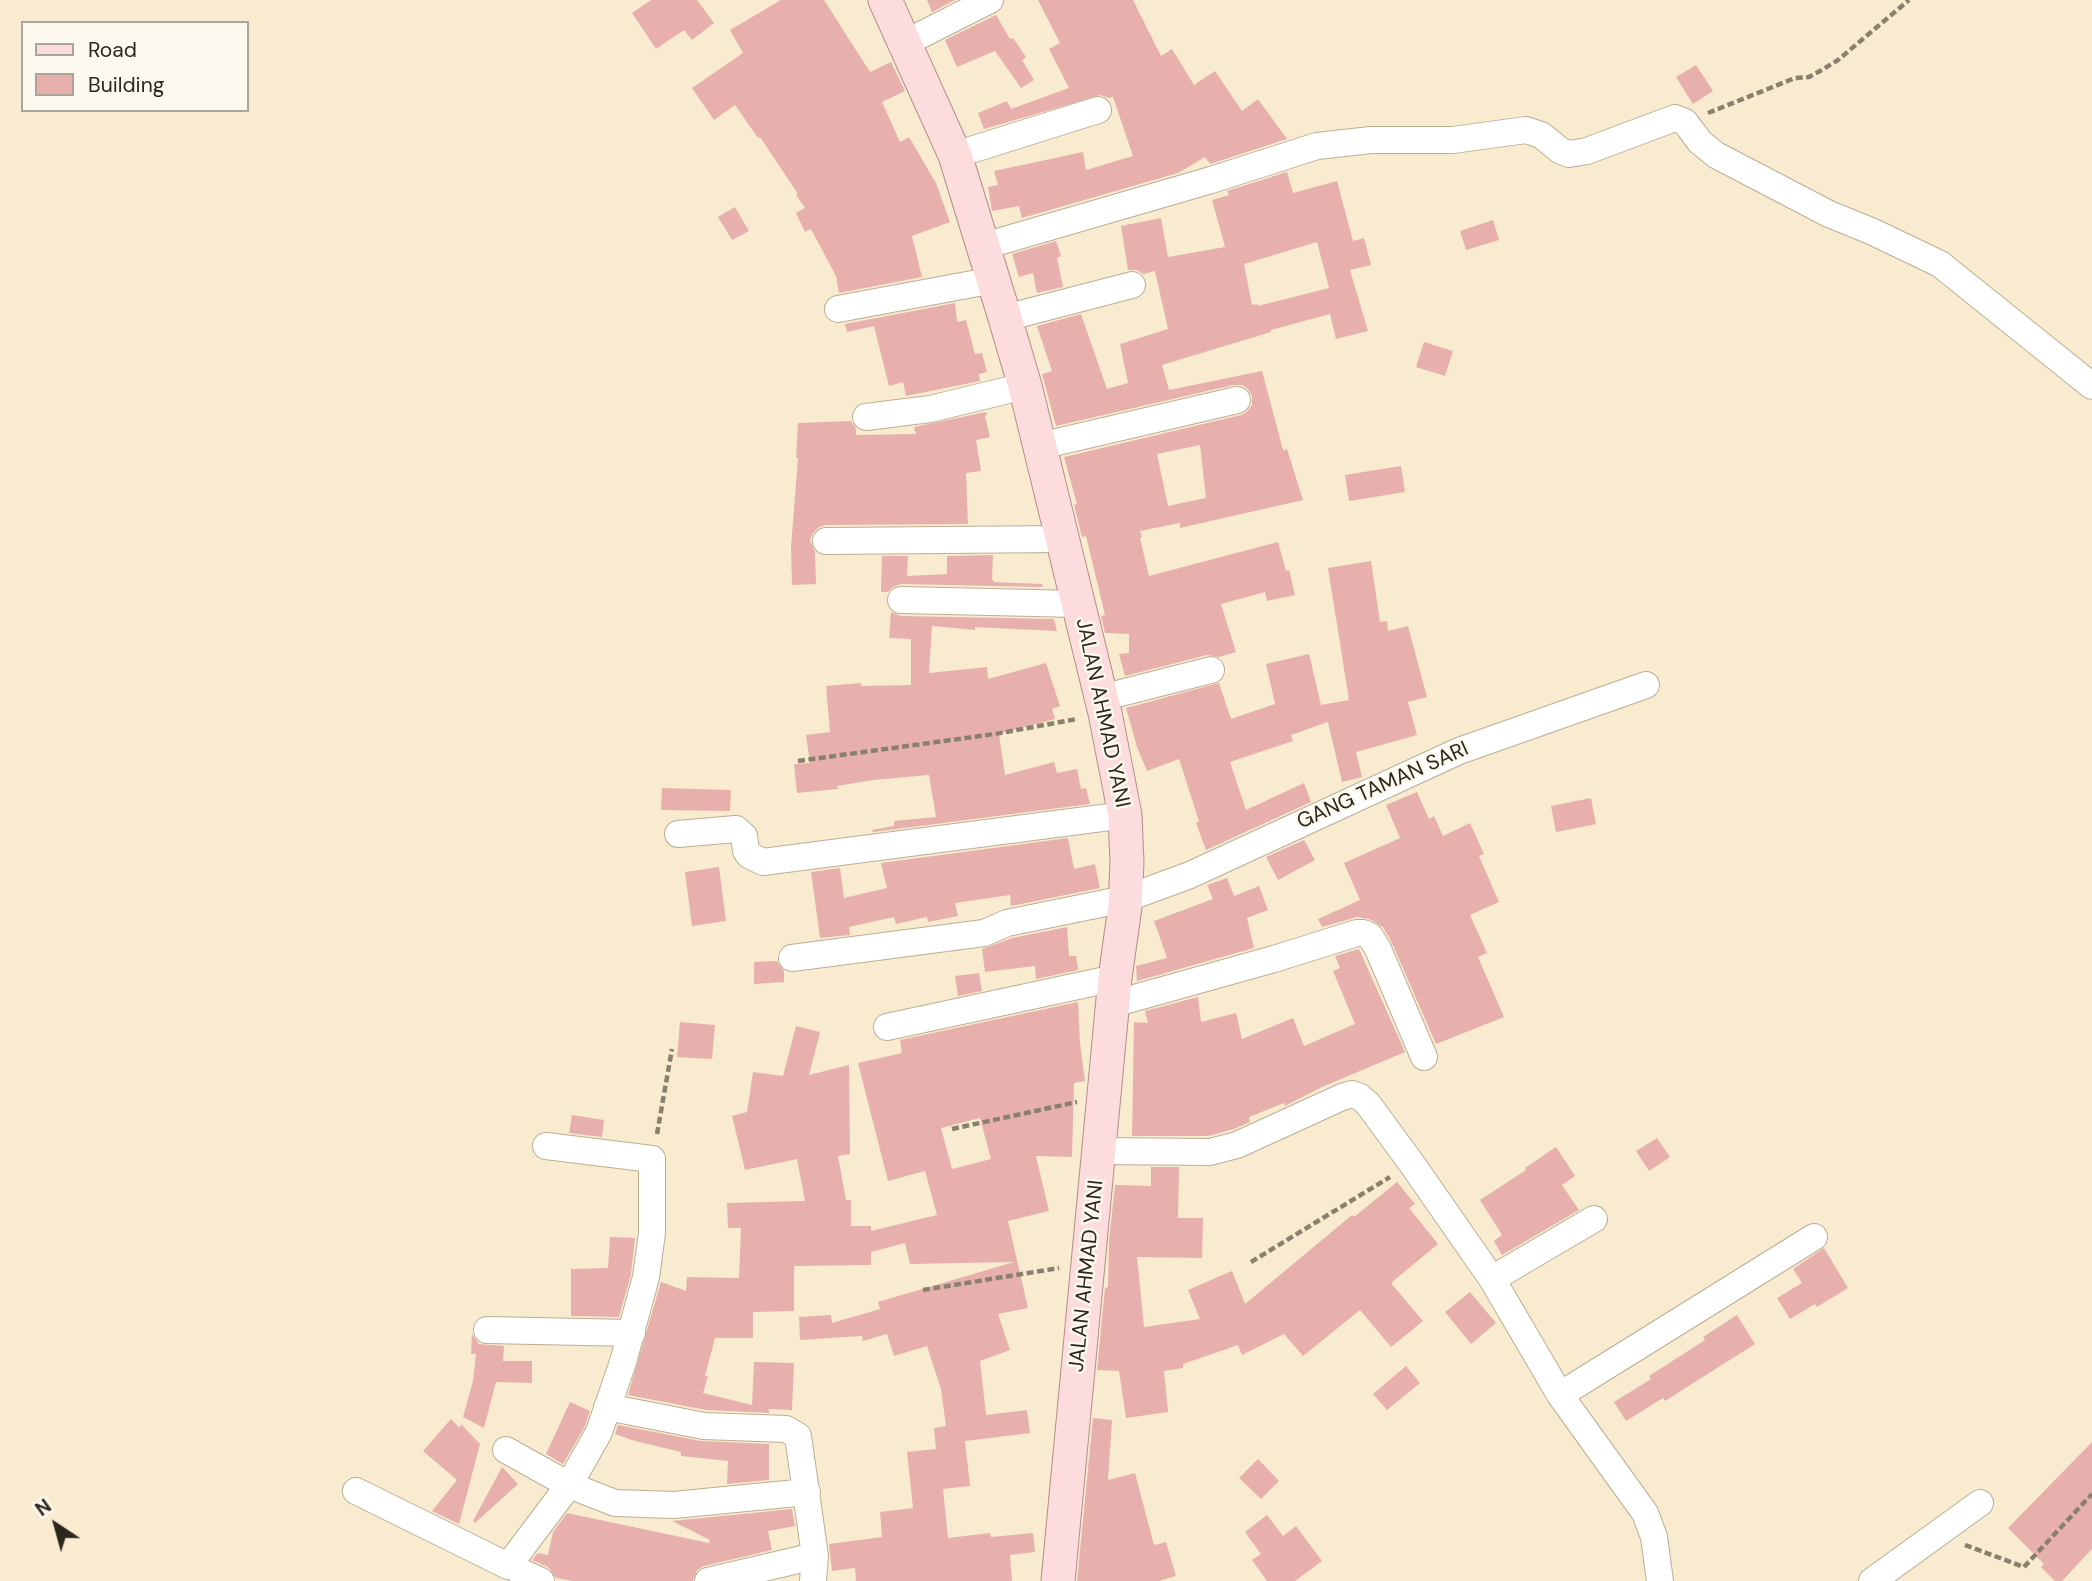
<!DOCTYPE html>
<style>
body{margin:0}
#map{position:relative;width:2092px;height:1581px;overflow:hidden;background:#f8ebcf;font-family:"DM Sans",sans-serif}
canvas{display:block}
.legend{position:absolute;left:21px;top:21px;width:228px;height:91px;box-sizing:border-box;background:#fef9ee;border:2px solid #aaa59a;margin:0;padding:9px 12px;list-style:none;font-size:21px;color:#2c271c}
.legend li{display:flex;align-items:center;gap:14px;height:35px}
.legend b{width:35px;border:2px solid #aaa59a}
.north{position:absolute;left:21px;top:1490px;width:70px;height:70px;-webkit-text-stroke:5px #fef9ee;paint-order:stroke;rotate:324deg;font-size:19px;font-weight:700;line-height:28px;text-align:center;color:#2c271c}
.north::after{content:'';display:block;margin:auto;width:24px;height:32px;background:#2c271c;clip-path:polygon(50% 0,100% 100%,50% 72%,0 100%)}
</style>
<div id="map">
<canvas width="2092" height="1581"></canvas>
<ul class="legend">
<li><b style="height:9px;background:#fcdcdd"></b>Road</li>
<li><b style="height:19px;background:#e7b0ac"></b>Building</li>
</ul>
<div class="north">N</div>
</div>
<script>
const ctx = document.querySelector('canvas').getContext('2d');
ctx.lineJoin = 'round';
function fillPath(path, color) { ctx.fillStyle = color; ctx.fill(path, 'evenodd'); }
const toPath = rows => new Path2D(rows.map(r => 'M' + r).join(''));
function stroke(path, color, width, dash) { ctx.strokeStyle = color; ctx.lineWidth = width; ctx.lineCap = dash ? 'butt' : 'round'; ctx.setLineDash(dash || []); ctx.stroke(path); }
function drawText(font, color, halo, rows, align = 'center') {
  ctx.font = font + ' "DM Sans",sans-serif'; ctx.lineWidth = 5; ctx.setLineDash([]); ctx.textBaseline = 'middle'; ctx.strokeStyle = halo; ctx.fillStyle = color; for (const [text, x, y, turn = 0] of rows) {
    ctx.save(); ctx.translate(x, y); ctx.rotate((+turn || 0) * Math.PI / 180); ctx.textAlign = isNaN(turn) ? turn : align; if (halo) ctx.strokeText(text, 0, 0); ctx.fillText(text, 0, 0); ctx.restore();
  }
}
const building = toPath([
 [651,0,697,0,714,23,692,40,684,30,656,49,632,13],
 [781,0,824,0,870,72,891,62,905,91,882,102,900,142,909,137,936,183,950,222,912,236,922,277,839,293,836,276,811,229,805,232,796,213,805,208,796,195,798,194,760,137,758,138,735,105,714,120,692,88,743,53,730,30],
 [927,0,955,0,932,12],
 [1038,0,1133,0,1161,56,1172,49,1194,85,1215,71,1242,111,1258,99,1287,139,1210,164,1205,157,1178,173,1022,218,1019,206,992,211,988,187,998,185,994,171,1083,152,1086,170,1133,156,1113,97,1109,98,1101,95,984,129,978,113,1007,101,1011,109,1069,88,1049,49,1060,43],
 [996,15,1010,39,1013,38,1026,57,1022,60,1034,80,1021,88,995,51,957,67,945,40],
 [1696,65,1713,91,1693,104,1676,77],
 [1287,172,1293,193,1337,181,1353,241,1364,238,1371,265,1350,270,1368,331,1336,339,1330,314,1271,330,1271,332,1162,365,1169,390,1262,371,1283,450,1287,449,1303,500,1180,528,1180,523,1140,531,1142,537,1140,538,1149,576,1278,542,1286,571,1289,570,1295,595,1267,601,1265,592,1221,604,1236,652,1219,657,1207,655,1125,676,1119,654,1129,653,1129,634,1105,633,1101,616,1105,615,1086,536,1082,537,1074,505,1077,504,1064,457,1241,415,1247,412,1252,405,1252,396,1248,389,1242,385,1233,385,1056,426,1042,374,1052,371,1037,326,1081,314,1107,389,1128,383,1120,344,1168,329,1155,271,1143,274,1137,270,1128,270,1121,226,1161,218,1168,257,1225,247,1212,200,1229,195,1227,191],
 [1317,242,1329,288,1258,306,1257,304,1252,305,1244,264],
 [1200,445,1206,498,1168,506,1157,454],
 [735,207,749,231,732,240,718,217],
 [1493,220,1499,240,1466,250,1460,231],
 [1056,241,1061,256,1057,258,1063,287,1037,293,1033,273,1019,277,1012,254],
 [955,303,957,322,966,320,975,354,982,353,987,372,979,374,980,381,906,396,903,382,889,386,874,326,847,332,845,324],
 [1424,342,1453,351,1445,376,1416,367],
 [986,412,987,415,985,416,990,437,976,440,981,471,966,473,968,524,826,525,819,527,813,533,810,540,815,552,816,584,792,585,791,547,798,458,796,458,798,423,851,421,856,429,856,435,916,434,914,427],
 [1401,466,1405,492,1349,501,1345,475],
 [993,555,992,579,994,582,1042,584,1043,587,901,584,893,587,888,592,881,592,882,556,908,556,907,576,947,574,947,556],
 [1371,561,1380,622,1387,621,1388,631,1408,626,1427,697,1408,702,1417,735,1356,752,1362,777,1342,782,1328,722,1291,735,1293,741,1230,762,1246,810,1304,783,1311,802,1206,850,1196,823,1199,821,1179,759,1147,771,1137,747,1126,708,1219,683,1231,719,1275,704,1266,664,1309,654,1321,705,1349,700,1328,568],
 [891,612,901,616,1054,619,1057,631,975,627,975,630,932,626,929,673,987,667,988,679,1046,663,1060,706,1052,709,1055,719,999,734,1005,775,1054,762,1057,773,1077,769,1081,789,1086,788,1090,804,873,832,872,830,894,826,894,821,936,817,929,775,873,780,837,786,838,789,797,793,794,764,810,763,806,735,830,732,826,686,861,683,861,686,911,685,911,639,889,638],
 [662,788,731,790,730,811,661,810],
 [1417,792,1429,819,1434,816,1443,836,1470,823,1484,854,1479,856,1499,902,1470,915,1487,953,1478,957,1504,1017,1436,1044,1392,943,1383,927,1369,919,1357,917,1322,927,1318,919,1360,900,1344,863,1400,838,1386,805],
 [1591,798,1596,824,1556,832,1551,806],
 [1068,838,1074,869,1095,864,1100,888,1011,906,1010,895,955,903,958,916,928,922,927,917,896,924,894,917,849,927,850,935,820,938,811,872,840,868,844,898,887,888,881,863],
 [1304,840,1315,860,1278,880,1266,857],
 [719,867,726,921,692,926,685,872],
 [1227,878,1234,896,1259,886,1268,910,1247,918,1254,948,1137,981,1136,966,1167,958,1154,921,1213,899,1207,885],
 [1067,927,1069,956,1076,956,1078,970,1036,979,1035,966,985,972,982,949,1012,938],
 [1359,949,1405,1052,1322,1087,1285,1106,1284,1103,1249,1117,1250,1122,1234,1129,1208,1136,1132,1136,1134,1022,1148,1023,1145,1011,1198,997,1201,1022,1236,1013,1242,1039,1293,1018,1304,1046,1355,1024,1333,971,1340,968,1335,956],
 [777,961,784,971,784,982,754,984,754,962],
 [979,973,982,991,958,996,955,976],
 [1078,1002,1080,1043,1085,1081,1074,1083,1072,1157,1036,1156,1049,1211,1008,1221,1028,1308,998,1314,1010,1350,980,1361,986,1415,1027,1410,1030,1433,965,1441,970,1486,943,1489,948,1538,990,1533,991,1537,1033,1533,1035,1552,1010,1555,1012,1581,856,1581,855,1568,832,1571,829,1544,882,1537,880,1512,913,1508,907,1452,936,1449,934,1428,946,1426,941,1389,927,1346,894,1356,887,1334,863,1341,862,1336,800,1340,799,1317,831,1315,832,1323,880,1309,878,1302,1014,1262,910,1264,905,1243,871,1252,871,1265,794,1266,794,1311,753,1312,753,1338,715,1338,705,1376,708,1376,703,1393,752,1405,754,1362,794,1363,792,1410,768,1409,770,1413,706,1410,628,1395,661,1282,686,1291,687,1277,739,1278,741,1228,728,1228,727,1203,805,1201,797,1159,745,1170,732,1116,747,1112,753,1072,783,1076,796,1026,820,1032,809,1075,849,1065,850,1154,838,1156,846,1200,851,1200,851,1226,871,1226,871,1231,937,1215,925,1171,888,1181,858,1063,902,1053,900,1040],
 [980,1118,991,1159,952,1169,941,1128],
 [680,1022,715,1025,712,1059,677,1057],
 [572,1115,604,1120,602,1137,569,1133],
 [1657,1138,1670,1157,1649,1171,1636,1151],
 [1556,1147,1575,1176,1562,1185,1579,1210,1502,1255,1494,1241,1502,1235,1480,1200,1526,1170,1525,1168],
 [1151,1167,1179,1167,1178,1218,1203,1218,1202,1258,1137,1257,1144,1327,1200,1319,1188,1290,1232,1271,1245,1304,1352,1215,1354,1217,1397,1182,1415,1204,1409,1208,1438,1244,1391,1283,1423,1321,1391,1347,1360,1310,1303,1356,1284,1334,1242,1355,1238,1345,1183,1364,1183,1368,1164,1371,1168,1412,1126,1418,1119,1371,1097,1370,1105,1288,1108,1287,1109,1241,1115,1185,1151,1186],
 [610,1237,635,1238,631,1274,619,1317,571,1316,571,1269,608,1268],
 [1824,1248,1848,1288,1817,1307,1815,1304,1790,1319,1777,1298,1802,1283,1793,1269],
 [1470,1292,1496,1323,1471,1344,1445,1312],
 [1737,1315,1755,1344,1665,1401,1663,1398,1626,1421,1614,1402,1651,1379,1649,1376,1705,1340,1703,1337],
 [472,1334,479,1344,504,1346,503,1361,532,1361,532,1383,496,1382,484,1428,463,1417,473,1381,476,1354,471,1354],
 [1406,1366,1420,1383,1387,1410,1373,1394],
 [570,1402,590,1411,585,1426,563,1464,546,1454],
 [1093,1418,1112,1420,1108,1480,1135,1473,1154,1545,1166,1542,1176,1576,1159,1581,1077,1581],
 [451,1419,460,1428,461,1424,480,1444,459,1524,432,1511,457,1480,423,1451],
 [618,1425,701,1441,769,1444,769,1480,727,1484,728,1461,681,1456,681,1452,635,1441,615,1434],
 [2092,1442,2092,1549,2062,1581,2055,1581,2041,1567,2044,1564,2008,1528],
 [1258,1459,1279,1481,1261,1499,1239,1478],
 [502,1467,518,1484,475,1523,473,1521],
 [792,1509,795,1526,768,1531,772,1550,704,1566,697,1570,693,1581,572,1581,556,1578,548,1567,532,1560,538,1553,548,1555,553,1532,567,1513,709,1543,710,1540,672,1521],
 [1267,1515,1283,1536,1296,1526,1322,1561,1295,1581,1267,1581,1252,1560,1261,1554,1245,1532]
]);
const path = toPath([
 [1708,113,1795,78,1809,77,1820,71,1838,60,1909,0],
 [798,761,995,734,1077,719],
 [952,1129,1077,1102],
 [657,1134,672,1049],
 [1251,1262,1390,1177],
 [923,1290,1059,1268],
 [1965,1545,2024,1567,2092,1494]
]);
const minor = toPath([
 [905,43,990,0],
 [955,155,1098,110],
 [984,246,1211,180,1317,146,1371,140,1453,140,1526,130,1541,135,1561,151,1569,154,1587,151,1675,118,1685,122,1700,142,1716,155,1829,214,1871,231,1940,264,2092,386],
 [838,309,994,280],
 [1005,318,1132,285],
 [866,417,930,409,1025,386],
 [1040,446,1237,400],
 [826,541,1063,539],
 [901,600,1078,604],
 [1101,698,1211,670],
 [678,834,736,829,744,836,746,851,749,855,763,862,1125,815],
 [792,958,984,933,1007,923,1125,899,1190,875,1459,751,1646,685],
 [1113,1004,1274,959,1357,933,1363,933,1370,936,1378,949,1424,1057],
 [887,1027,1115,978],
 [1099,1151,1210,1152,1237,1145,1342,1097,1352,1094,1360,1097,1368,1104,1412,1164,1492,1279,1560,1395,1645,1513,1654,1537,1660,1581],
 [1492,1279,1594,1219],
 [487,1330,632,1333],
 [1560,1395,1814,1237],
 [607,1407,704,1426,786,1429,798,1436,815,1556,813,1581],
 [506,1450,569,1485,615,1503,674,1505,807,1492],
 [356,1491,508,1566,569,1485,599,1432,623,1362,646,1277,652,1233,652,1159,546,1146],
 [519,1571,541,1581],
 [708,1581,815,1556],
 [1872,1581,1980,1503]
]);
const major = toPath([
 [885,0,955,155,1005,318,1025,386,1105,713,1125,815,1127,862,1125,907,1115,978,1058,1581]
]);
const streetNames = [
 ["JALAN AHMAD YANI",1102,713,78],
 ["GANG TAMAN SARI",1383,786,-24],
 ["JALAN AHMAD YANI",1087,1276,-84]
];
fillPath(building, '#e7b0ac');
stroke(minor, '#bbae94', 28);
stroke(major, '#b28e8a', 35);
stroke(path, '#89816e', 4.5, [7, 3.5]);
stroke(minor, '#fff', 26);
stroke(major, '#fcdcdd', 33);
drawText('21px', '#2c271c', '#fef9ee', streetNames);
</script>
